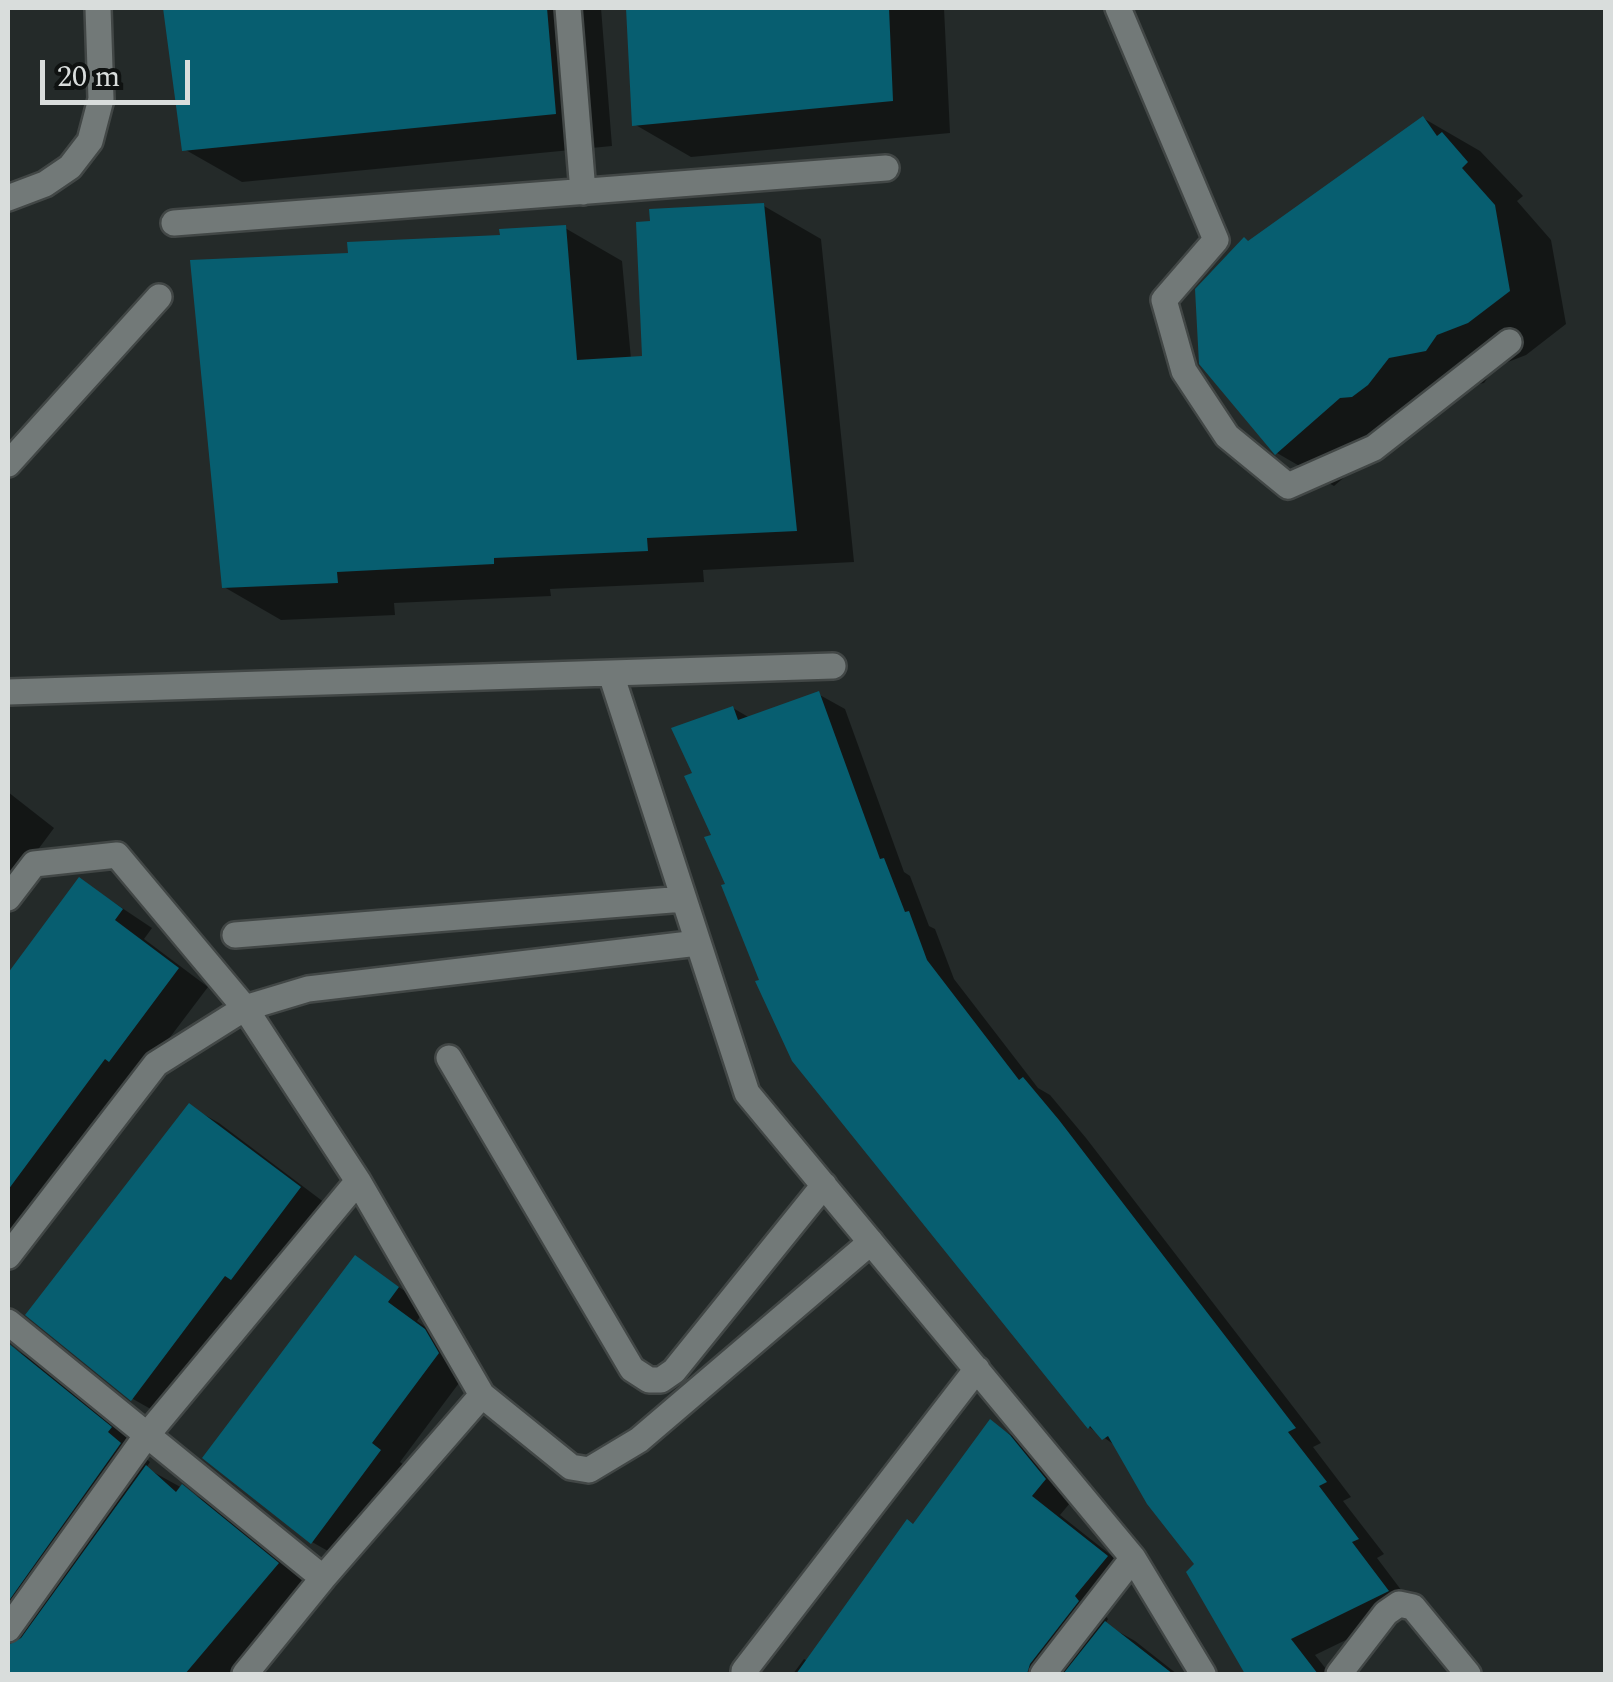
<!DOCTYPE html>
<style>
body{margin:0}
#map{position:relative;width:1613px;height:1682px;overflow:hidden;background:#242a29;font-family:Spectral,serif}
canvas{display:block}
.frame{position:absolute;inset:0;border:10px solid #d9dddc;pointer-events:none}
.scale{position:absolute;left:40px;top:60px;width:150px;height:45px;box-sizing:border-box;border:5px solid #d9dddc;border-top:0;padding-left:12px;font-size:30px;line-height:35px;white-space:nowrap;color:#d9dddc;-webkit-text-stroke:8px #0f1211;paint-order:stroke}
</style>
<div id="map">
<canvas width="1613" height="1682"></canvas>
<div class="frame"></div>
<div class="scale">20 m</div>
</div>
<script>
const ctx = document.querySelector('canvas').getContext('2d');
ctx.lineJoin = 'round';
function fillPath(path, color) { ctx.fillStyle = color; ctx.fill(path, 'evenodd'); }
const toPath = rows => new Path2D(rows.map(r => 'M' + r).join(''));
function stroke(path, color, width, dash) { ctx.strokeStyle = color; ctx.lineWidth = width; ctx.lineCap = dash ? 'butt' : 'round'; ctx.setLineDash(dash || []); ctx.stroke(path); }
const shadow = toPath([
 [166,8,601,8,612,146,242,182,184,149],
 [628,8,944,8,950,133,691,157,634,124],
 [1423,118,1480,151,1523,196,1517,201,1551,240,1566,324,1526,355,1495,367,1484,383,1446,390,1334,486,1277,453,1249,243],
 [764,206,821,239,854,562,703,570,704,582,550,589,551,596,394,603,395,615,281,620,224,587,351,256,565,228,622,261,631,359,645,358],
 [818,694,845,709,904,872,910,876,929,926,935,929,954,979,1038,1088,1050,1095,1086,1138,1321,1443,1313,1447,1351,1497,1343,1501,1384,1554,1377,1558,1414,1607,1315,1655,1330,1674,1248,1674,1190,1573,1198,1565,1116,1446,1089,1427,762,981,695,775,733,708,750,718],
 [8,792,54,828,8,890],
 [80,880,152,928,144,939,208,987,140,1077,8,1241,8,977],
 [189,1106,219,1123,329,1206,163,1416,133,1399,29,1315],
 [356,1258,427,1306,417,1321,455,1349,468,1371,400,1462,409,1469,342,1559,312,1542],
 [8,1345,36,1362,140,1446,137,1451,150,1462,146,1468,213,1505,308,1582,230,1674,8,1674],
 [990,1423,1020,1440,1075,1497,1060,1515,1136,1575,1104,1614,1108,1619,1105,1624,1135,1641,1177,1674,793,1674,804,1659,808,1661,915,1527]
]);
const building = toPath([
 [163,8,547,8,556,114,182,151],
 [626,8,889,8,893,101,632,126],
 [1423,116,1437,136,1442,132,1468,162,1462,168,1495,205,1510,291,1468,323,1437,335,1426,351,1389,358,1368,385,1352,397,1340,398,1275,455,1199,364,1195,289,1244,237,1248,241],
 [764,203,797,531,647,538,648,551,494,558,494,564,337,572,338,583,222,588,190,260,348,253,347,242,500,235,499,229,566,225,577,360,642,356,636,222,650,221,649,209],
 [819,691,880,859,884,858,905,912,909,911,927,960,1019,1080,1023,1077,1059,1120,1296,1428,1288,1432,1327,1482,1319,1486,1359,1539,1352,1542,1389,1591,1291,1639,1318,1674,1245,1674,1186,1572,1194,1564,1147,1504,1108,1436,1102,1440,1090,1426,1088,1429,792,1061,755,981,759,980,721,885,725,884,704,837,711,835,684,776,692,773,671,728,733,706,738,720],
 [79,877,123,909,115,920,179,968,109,1062,105,1059,8,1190,8,973],
 [189,1103,301,1187,231,1280,225,1276,131,1401,25,1315],
 [355,1255,399,1287,388,1302,425,1329,439,1353,372,1443,381,1450,311,1544,202,1458],
 [8,1343,112,1427,108,1432,121,1443,8,1602],
 [990,1419,1010,1435,1046,1479,1032,1496,1108,1556,1075,1596,1079,1601,1030,1664,1027,1674,796,1674,907,1519,913,1524],
 [146,1465,176,1492,182,1484,279,1563,185,1674,8,1674,8,1645,21,1638],
 [1105,1621,1173,1674,1063,1674]
]);
const minor = toPath([
 [568,8,583,192],
 [1118,8,1216,240,1164,300,1184,371,1227,436,1288,486,1374,448,1509,342],
 [8,198,45,184,70,167,90,141,101,99,98,8],
 [174,223,886,168],
 [8,464,159,297],
 [611,674,747,1093,1133,1558,1203,1674],
 [8,692,833,666],
 [8,898,34,864,117,855,245,1008,358,1181,482,1395,571,1467,589,1470,639,1440,871,1242],
 [235,935,684,899],
 [449,1058,632,1369,649,1380,661,1380,674,1371,824,1185],
 [8,1256,156,1064,245,1008,308,989,698,943],
 [8,1322,323,1578],
 [8,1629,147,1435,358,1181],
 [744,1671,977,1369],
 [245,1674,323,1578,482,1395],
 [1043,1674,1133,1558],
 [1339,1674,1386,1613,1399,1604,1413,1607,1468,1674]
]);
fillPath(shadow, '#0007');
fillPath(building, '#075e70');
stroke(minor, '#424746', 30);
stroke(minor, '#727978', 25);
</script>
